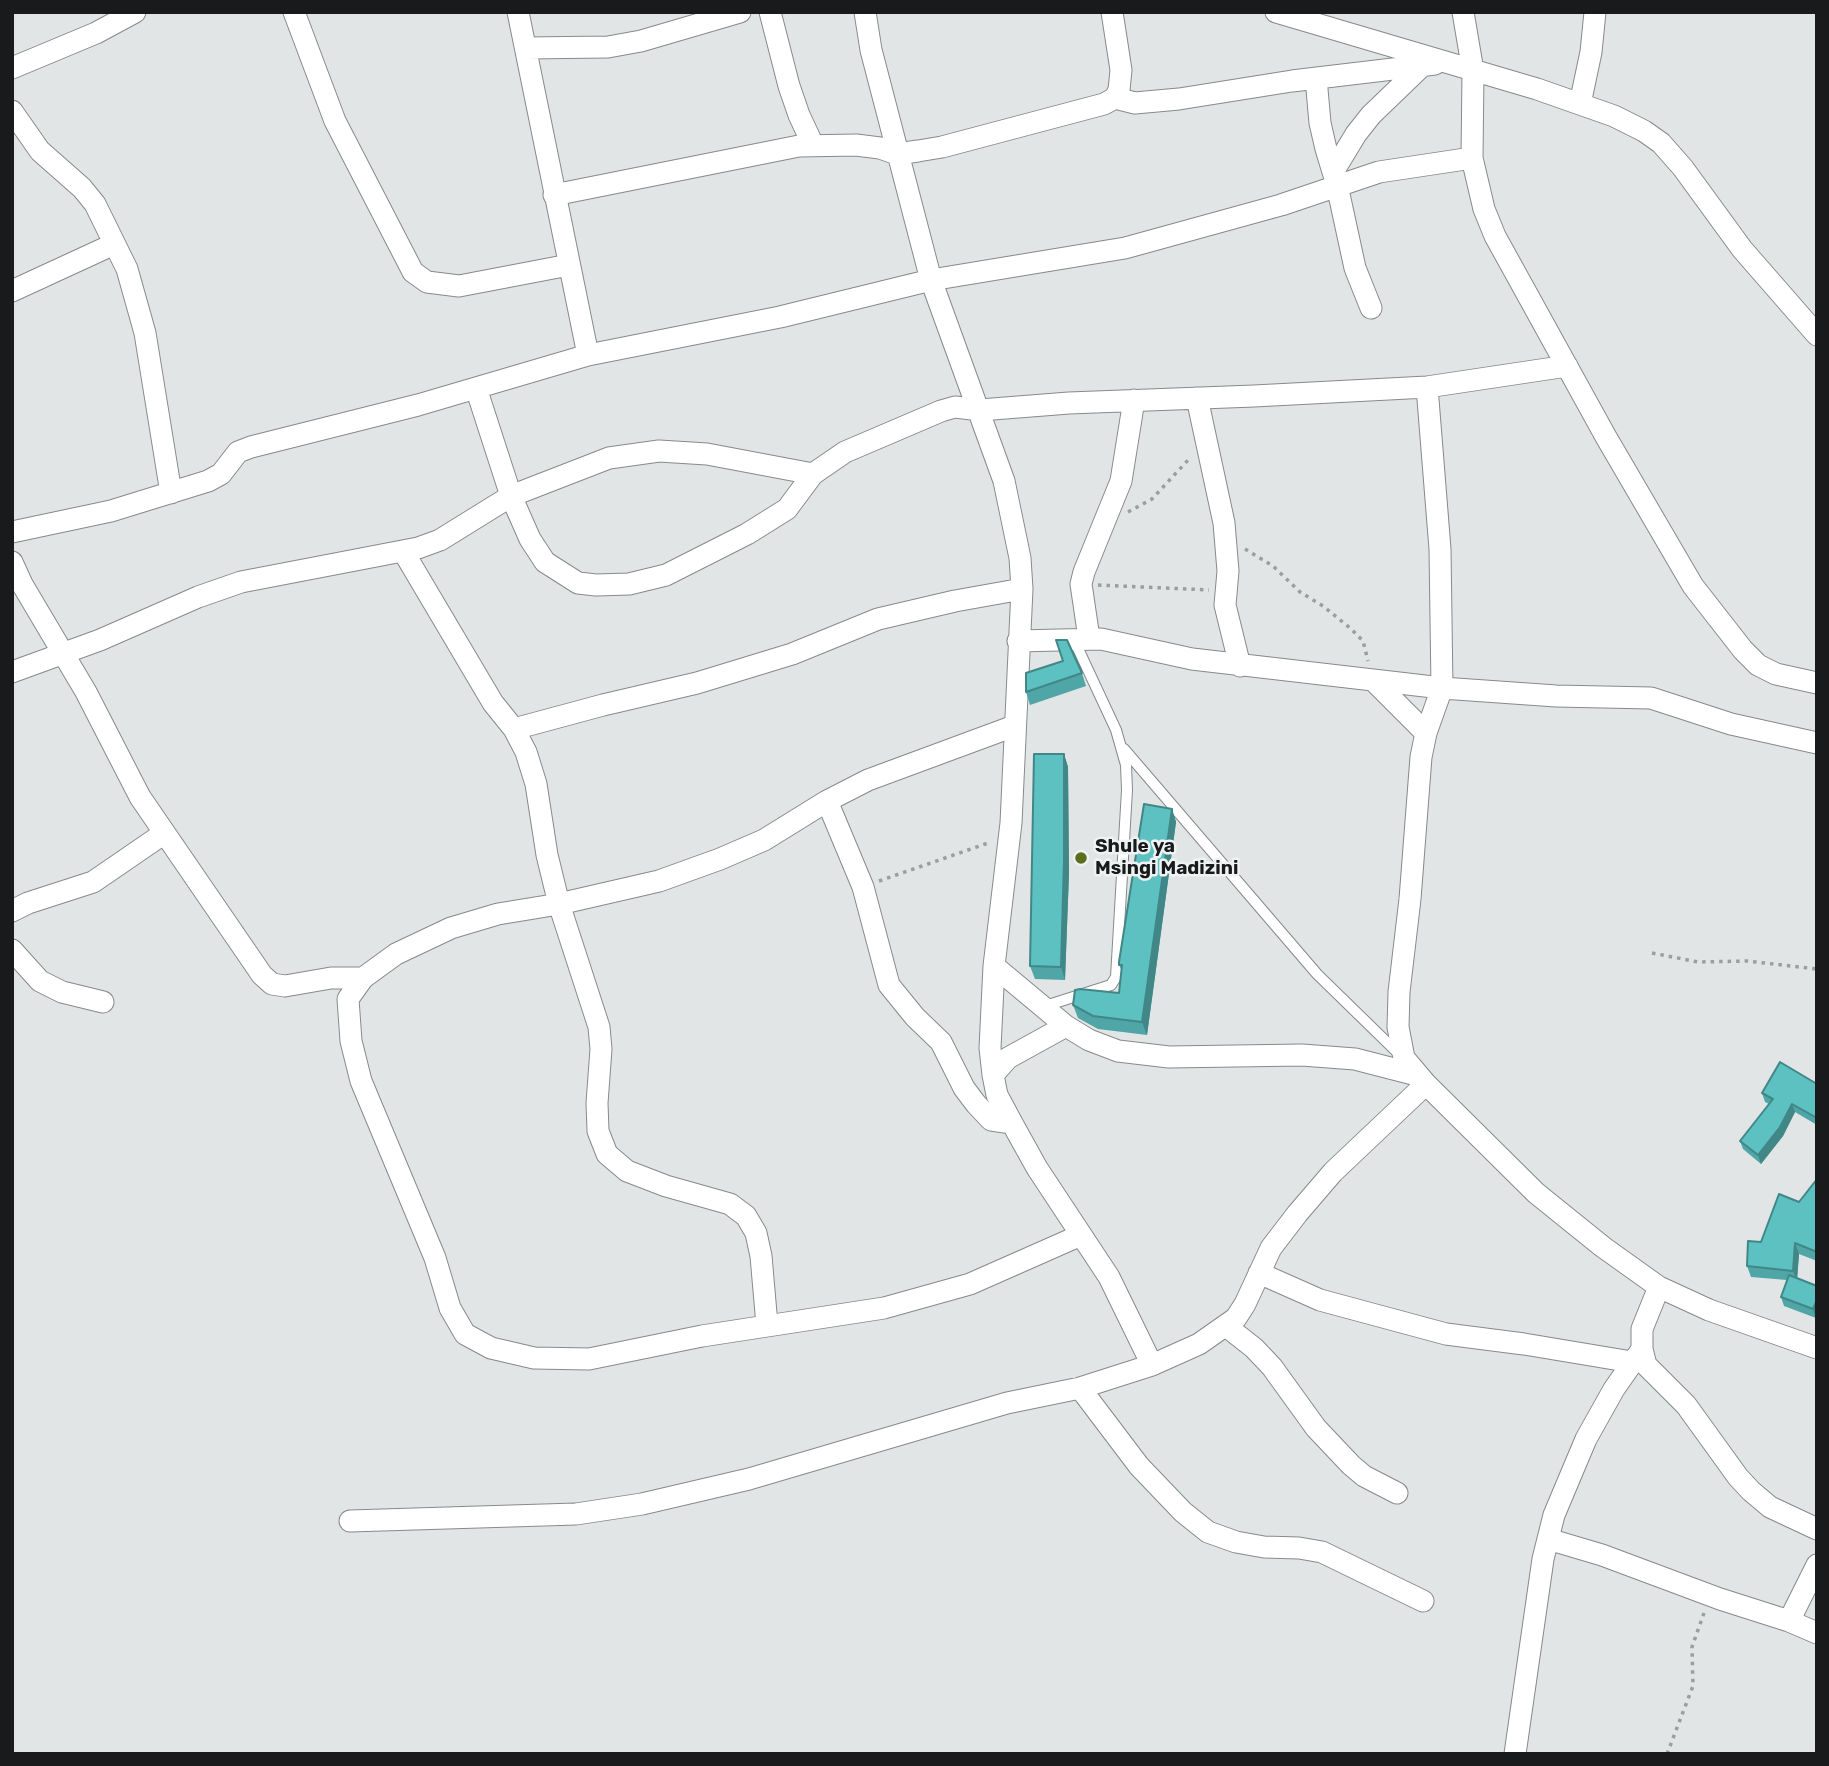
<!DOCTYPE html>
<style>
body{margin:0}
#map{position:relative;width:1829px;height:1766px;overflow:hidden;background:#e1e5e6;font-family:Rubik,sans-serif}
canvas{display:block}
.frame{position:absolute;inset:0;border:14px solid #191a1b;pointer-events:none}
</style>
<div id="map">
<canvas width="1829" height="1766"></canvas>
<div class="frame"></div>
</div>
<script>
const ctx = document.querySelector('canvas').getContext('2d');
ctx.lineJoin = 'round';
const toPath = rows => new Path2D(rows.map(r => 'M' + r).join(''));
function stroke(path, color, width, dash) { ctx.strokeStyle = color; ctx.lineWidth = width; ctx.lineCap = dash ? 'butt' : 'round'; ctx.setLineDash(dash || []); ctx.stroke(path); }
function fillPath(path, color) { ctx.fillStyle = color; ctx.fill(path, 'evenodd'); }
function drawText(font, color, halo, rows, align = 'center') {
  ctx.font = font + ' Rubik,sans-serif'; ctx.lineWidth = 5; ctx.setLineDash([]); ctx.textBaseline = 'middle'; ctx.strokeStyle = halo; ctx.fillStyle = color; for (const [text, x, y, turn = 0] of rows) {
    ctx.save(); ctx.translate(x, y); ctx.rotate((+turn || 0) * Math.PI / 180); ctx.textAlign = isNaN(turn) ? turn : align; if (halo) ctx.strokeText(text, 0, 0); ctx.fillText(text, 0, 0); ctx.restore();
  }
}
const path = toPath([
 [1128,512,1152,499,1190,458],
 [1245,549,1273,566,1300,592,1323,606,1350,628,1363,641,1368,661],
 [1098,585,1209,590],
 [879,881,991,842],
 [1652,953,1698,962,1747,961,1817,969],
 [1667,1754,1693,1686,1692,1647,1704,1613]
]);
const service = toPath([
 [1124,749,1317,974,1399,1054],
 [1042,1007,1111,985,1116,977,1127,790,1126,765,1116,730,1074,640]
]);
const minor = toPath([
 [294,12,335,121,413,272,427,282,459,286,569,265],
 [518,12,588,355],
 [770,12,789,86,799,115,813,145],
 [865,12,871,50,931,280,1004,481,1020,558,1022,589,1011,823,994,966,990,1048,993,1075,997,1095,1012,1123,1037,1168,1109,1277,1152,1365],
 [1276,12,1537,89,1614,116,1644,131,1661,143,1683,168,1742,249,1817,335],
 [1463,12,1473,71,1472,158,1484,209,1495,236,1606,437,1693,586,1743,650,1758,665,1776,674,1817,683],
 [526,48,608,47,641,41,740,12],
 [12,68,96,33,135,12],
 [1316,78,1320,123,1326,149,1337,185,1355,268,1371,308],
 [1115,98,1135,103,1179,99,1292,81,1435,64],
 [1580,104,1591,52,1595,12],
 [12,111,40,151,82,188,95,204,127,269,145,333,171,493],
 [1333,172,1356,134,1371,115,1423,65],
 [554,195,799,146,856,145,880,148,897,154,918,151,942,147,1104,104,1115,98,1119,90,1121,70,1112,12],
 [12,291,114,244],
 [1427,387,1440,549,1442,688,1426,733,1421,757,1410,899,1399,992,1398,1027,1404,1058,1426,1084,1536,1193,1603,1247,1659,1287,1709,1310,1817,1348],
 [476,388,511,496,530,539,545,562,578,583,596,585,629,584,666,575,747,534,787,509,813,474,845,452,941,411,955,407,980,410,1069,403,1254,396,1427,387,1567,366],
 [1197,398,1224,523,1228,571,1225,605,1240,666],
 [12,532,111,511,208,481,221,474,238,452,251,447,418,405,588,355,780,317,931,280,1125,248,1281,205,1379,172,1472,158],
 [403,551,493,703,514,729,526,752,536,784,547,855,559,904,599,1027,601,1049,597,1103,598,1131,607,1154,627,1171,666,1186,730,1204,746,1216,756,1233,761,1256,767,1325],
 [12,562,22,584,86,692,140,797,262,975,272,984,285,986,331,978,363,978],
 [1089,638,1081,584,1084,572,1121,481,1134,400],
 [1018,641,1101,639,1192,659,1442,688,1556,696,1651,698,1731,724,1817,743],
 [12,672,100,640,198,597,241,582,418,548,440,540,511,496,609,458,659,451,707,454,813,474],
 [1374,681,1426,733],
 [1014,726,868,780,827,801,764,840,720,859,659,881,559,904,498,914,451,928,396,954,363,978,348,999,351,1041,361,1081,435,1258,450,1308,465,1334,491,1348,534,1358,589,1359,702,1336,884,1308,970,1284,1081,1235],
 [514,729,603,705,697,683,792,654,878,619,955,601,1022,589],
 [827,801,863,887,889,985,915,1017,941,1042,964,1088,976,1104,991,1120,1012,1123],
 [12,911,28,903,93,882,163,834],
 [12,950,40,981,62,992,103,1002],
 [994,966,1066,1026,1089,1040,1118,1051,1169,1057,1302,1055,1355,1059,1417,1075],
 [993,1075,1008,1058,1066,1026],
 [1259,1273,1320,1300,1446,1334,1524,1344,1632,1362],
 [1659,1287,1642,1329,1642,1349,1646,1365,1686,1405,1738,1477,1751,1491,1770,1507,1817,1529],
 [1226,1326,1254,1348,1272,1367,1316,1428,1351,1465,1364,1476,1397,1493],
 [1080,1388,1139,1466,1183,1512,1208,1532,1236,1542,1264,1547,1299,1548,1322,1552,1423,1601],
 [350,1521,576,1514,642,1504,749,1479,1007,1403,1080,1388,1152,1365,1199,1344,1236,1318,1245,1304,1271,1248,1297,1214,1333,1172,1426,1084],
 [1548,1539,1602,1555,1720,1599,1789,1621,1817,1633],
 [1789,1621,1817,1565],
 [1515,1754,1543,1559,1554,1515,1586,1439,1614,1389,1642,1349]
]);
const wall = toPath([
 [1082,673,1086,686,1030,705,1026,692],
 [1064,754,1068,767,1069,873,1065,980,1035,979,1030,966],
 [1172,809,1176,822,1147,1035,1098,1029,1078,1018,1073,1005,1119,993,1122,971,1119,965],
 [1817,1084,1817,1125,1795,1112,1783,1136,1761,1164,1743,1149,1740,1141,1769,1104,1765,1102,1762,1093],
 [1817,1179,1817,1261,1799,1254,1797,1278,1817,1286,1816,1318,1784,1306,1781,1297,1787,1280,1751,1277,1747,1266,1761,1242,1799,1202]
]);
const shadedWall = toPath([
 [1064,754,1068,767,1069,873,1065,980,1061,967],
 [1172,809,1176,822,1147,1035,1142,1022],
 [1792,1104,1795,1112,1783,1136,1761,1164,1758,1155],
 [1795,1243,1799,1254,1797,1281,1793,1271],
 [1817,1300,1817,1317,1816,1318,1813,1309]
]);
const building = toPath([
 [1056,640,1067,640,1082,673,1026,692,1026,673,1063,661,1056,640],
 [1034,754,1064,754,1064,860,1061,967,1030,966,1034,754],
 [1144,804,1172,809,1142,1022,1093,1016,1073,1005,1075,990,1080,989,1119,993,1122,965,1119,965,1119,962,1144,804],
 [1780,1062,1817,1084,1817,1118,1792,1104,1780,1127,1758,1155,1740,1141,1773,1099,1762,1093,1780,1062],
 [1817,1179,1817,1252,1795,1243,1793,1271,1747,1266,1748,1241,1761,1242,1779,1194,1799,1202,1817,1179],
 [1789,1275,1817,1286,1817,1300,1813,1309,1781,1297,1789,1275]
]);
const markers = [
 [1081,858,7,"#5c6e1b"]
];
const poiNames = [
 ["Shule ya",1095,847],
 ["Msingi Madizini",1095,869]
];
stroke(service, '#878a8b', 12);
stroke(minor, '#878a8b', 23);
stroke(path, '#9b9e9f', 3.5, [3.5, 5]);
stroke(service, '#fff', 10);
stroke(minor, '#fff', 21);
fillPath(wall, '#50a6a6');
fillPath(shadedWall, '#418787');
fillPath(building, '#5dc1c1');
stroke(building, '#418787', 2);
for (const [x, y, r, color] of markers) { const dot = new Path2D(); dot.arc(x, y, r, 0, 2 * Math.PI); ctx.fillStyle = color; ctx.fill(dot); stroke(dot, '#eef2f3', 2.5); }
drawText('bold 19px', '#191a1b', '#eef2f3', poiNames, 'left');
</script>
